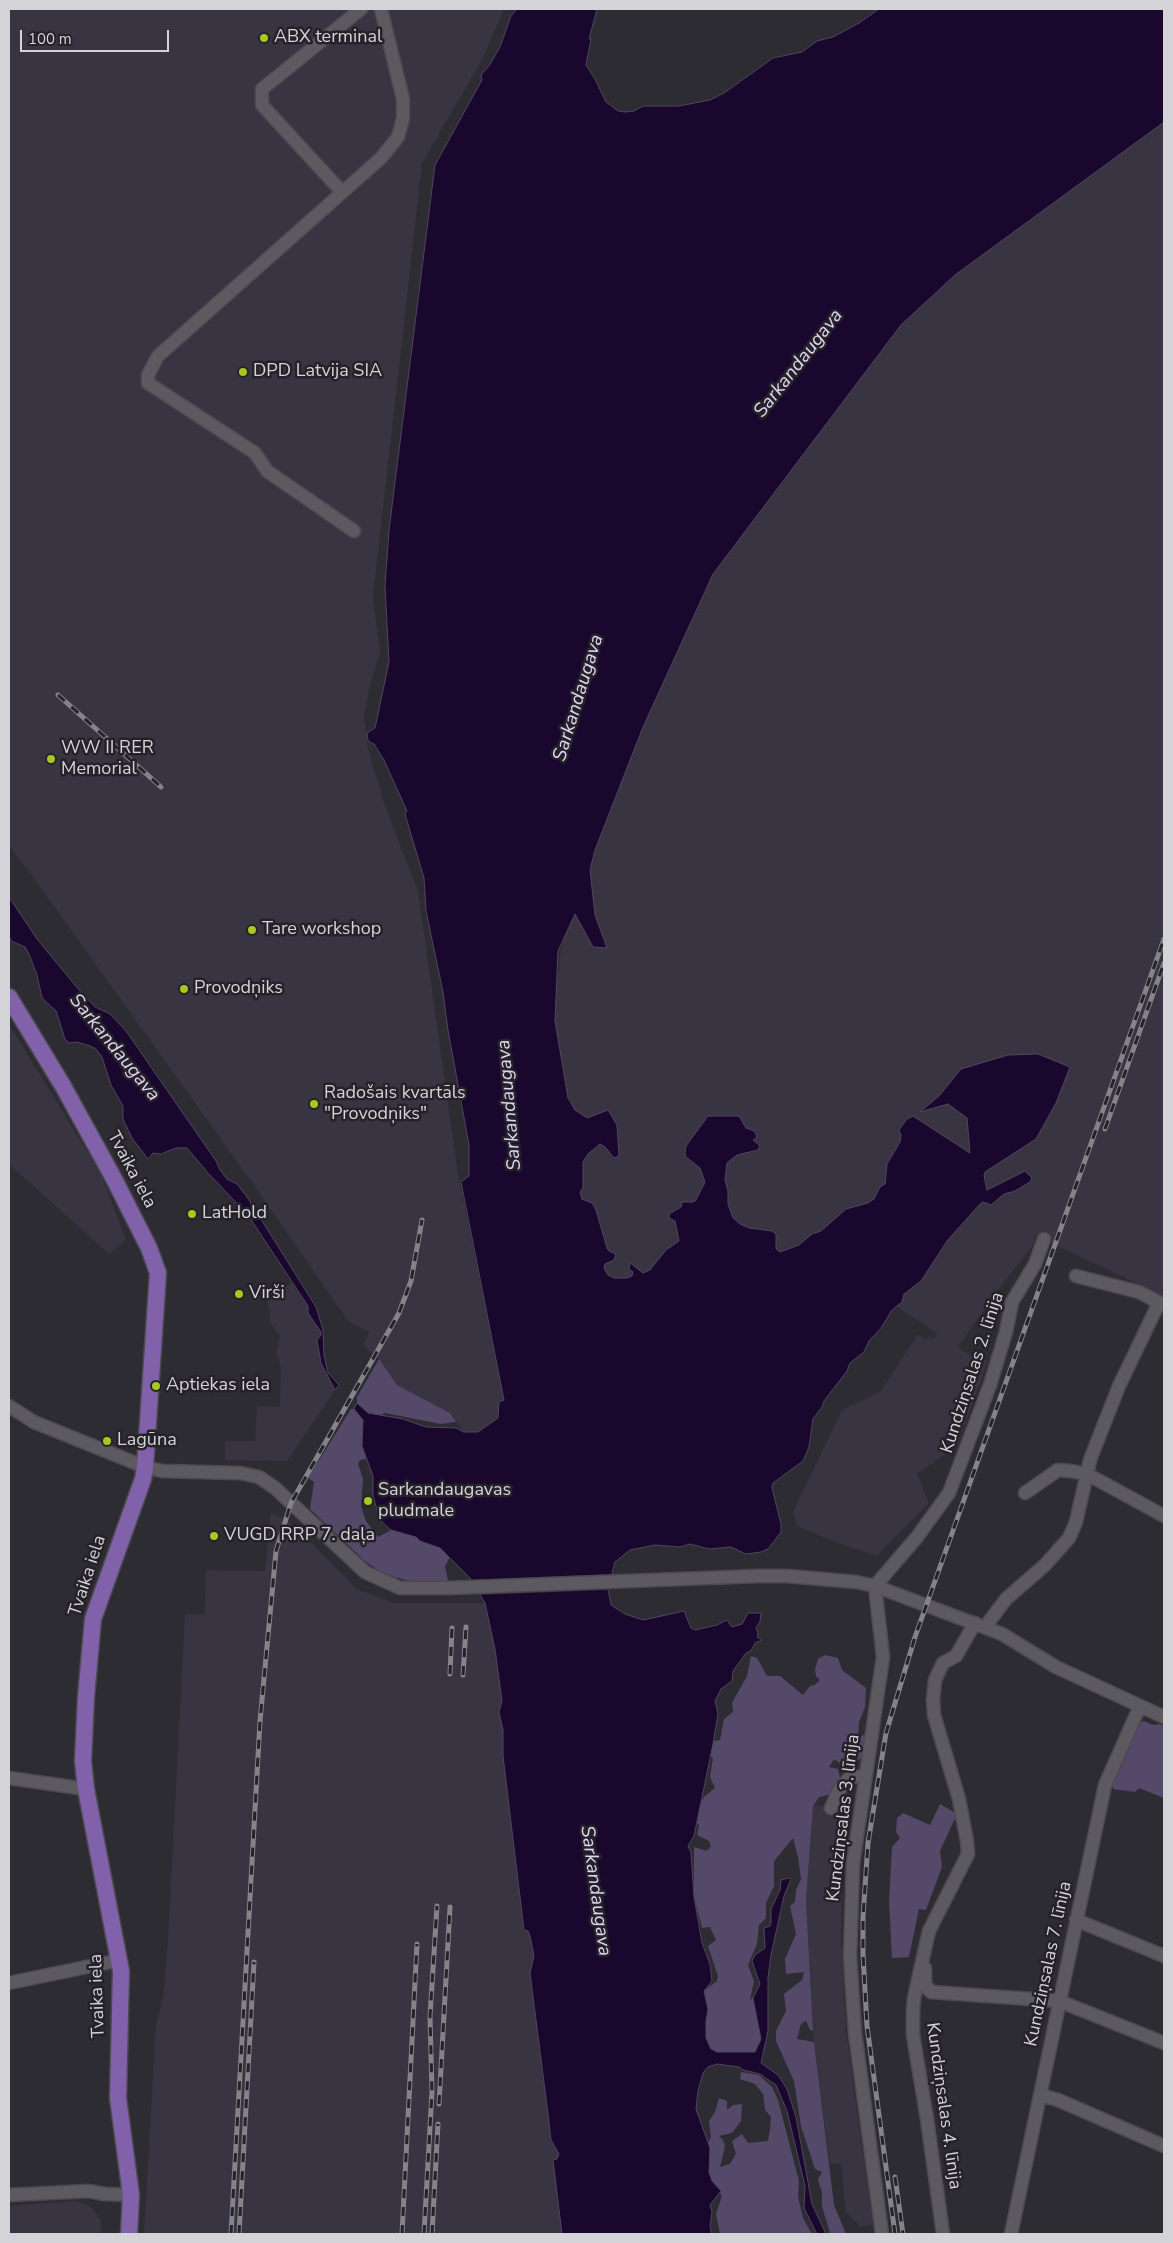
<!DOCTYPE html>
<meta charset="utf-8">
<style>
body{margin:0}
#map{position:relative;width:1173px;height:2243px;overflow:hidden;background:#2e2c33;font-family:"Nunito Sans",sans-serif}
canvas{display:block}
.frame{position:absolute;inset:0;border:10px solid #d4d3d8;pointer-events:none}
.scale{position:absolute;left:20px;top:30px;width:149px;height:22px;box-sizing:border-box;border:2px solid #d4d3d8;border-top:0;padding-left:6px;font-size:15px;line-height:18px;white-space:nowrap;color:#d4d3d8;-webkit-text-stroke:4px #252229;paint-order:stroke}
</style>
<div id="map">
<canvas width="1173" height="2243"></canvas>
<div class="frame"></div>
<div class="scale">100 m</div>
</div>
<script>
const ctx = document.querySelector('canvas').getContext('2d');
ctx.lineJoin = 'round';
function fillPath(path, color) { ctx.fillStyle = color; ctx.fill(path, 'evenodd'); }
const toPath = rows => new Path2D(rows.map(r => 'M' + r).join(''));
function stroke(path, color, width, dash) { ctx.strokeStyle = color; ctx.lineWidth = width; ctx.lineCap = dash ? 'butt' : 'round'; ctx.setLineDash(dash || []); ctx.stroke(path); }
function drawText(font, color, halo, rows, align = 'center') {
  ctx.font = font + ' "Nunito Sans",sans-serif'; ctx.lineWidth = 5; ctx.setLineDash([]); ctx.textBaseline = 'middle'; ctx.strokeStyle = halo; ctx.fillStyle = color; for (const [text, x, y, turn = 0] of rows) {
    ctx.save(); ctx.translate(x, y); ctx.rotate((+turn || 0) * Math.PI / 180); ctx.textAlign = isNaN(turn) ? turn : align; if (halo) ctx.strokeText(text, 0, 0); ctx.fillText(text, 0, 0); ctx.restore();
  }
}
const built = toPath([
 [9,9,504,9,483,58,422,163,373,597,380,653,370,685,364,717,368,749,385,806,418,891,458,1175,504,1400,499,1402,498,1418,478,1432,464,1432,450,1413,397,1385,379,1359,363,1345,369,1332,348,1321,254,1185,33,877,9,846],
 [1164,122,1164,1296,1036,1236,1032,1247,1003,1283,958,1347,964,1352,988,1361,957,1446,917,1474,929,1503,877,1556,830,1540,797,1526,793,1512,842,1410,881,1391,918,1334,927,1340,929,1336,934,1339,938,1334,896,1306,902,1302,904,1294,921,1281,947,1241,980,1204,983,1202,991,1205,1004,1194,1012,1192,879,1207,778,1261,667,1268,612,1287,591,1265,547,1064,561,951,566,929,575,913,607,948,595,915,590,870,595,850,643,727,713,574,901,325,955,275],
 [9,1024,101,1174,126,1240,109,1254,9,1164],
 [291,1283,308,1306,308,1313,321,1332,321,1335,317,1340,321,1363,335,1390,287,1461,225,1460,225,1441,255,1441,257,1406,280,1407,281,1367,276,1352,280,1336,270,1322,270,1309,266,1301],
 [271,1512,295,1526,357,1589,394,1603,485,1603,495,1649,502,1701,499,1712,503,1730,503,1756,524,1930,528,1931,530,1936,534,1956,530,1973,548,2114,551,2140,559,2154,558,2159,553,2160,562,2234,144,2234,156,2024,163,1999,168,1941,185,1614,205,1615,206,1570,265,1571],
 [813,1805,850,1809,842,1890,841,1933,846,2032,873,2225,864,2226,861,2227,846,2212,841,2163,830,2164,814,2042,806,1900],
 [74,2201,88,2205,94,2210,100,2220,101,2234,9,2234,9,2206]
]);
const green = toPath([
 [379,1359,397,1385,450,1413,456,1422,441,1424,385,1413,381,1415,368,1413,357,1403,357,1397],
 [351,1409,354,1409,363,1420,362,1446,366,1459,360,1460,358,1464,363,1479,361,1506,366,1521,378,1537,391,1530,416,1537,421,1541,440,1548,450,1557,445,1566,448,1581,410,1581,394,1577,378,1570,365,1561,310,1509,314,1482,308,1478],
 [825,1655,838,1658,842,1670,866,1688,865,1707,859,1722,858,1737,864,1735,869,1742,859,1760,845,1766,834,1759,829,1767,838,1769,840,1777,833,1794,819,1797,813,1806,806,1900,813,2031,810,2030,806,2021,801,2024,797,2039,814,2042,834,2205,846,2234,830,2233,822,2206,822,2192,818,2180,822,2172,815,2169,801,2126,794,2081,776,2041,776,2031,786,2011,784,1994,802,1980,804,1972,786,1974,785,1959,796,1934,790,1906,795,1902,796,1890,801,1879,798,1857,793,1838,774,1861,774,1886,766,1903,766,1918,759,1925,757,1944,748,1965,754,1981,750,2000,753,1998,761,2039,755,2052,717,2052,711,2049,706,2038,706,2020,708,2010,704,1991,717,1981,718,1976,708,1946,716,1940,710,1927,702,1928,694,1897,694,1847,706,1851,711,1847,709,1841,697,1835,699,1825,691,1816,705,1796,715,1788,710,1777,713,1758,707,1752,708,1742,720,1740,724,1719,733,1712,732,1703,747,1676,751,1656,757,1658,767,1676,780,1676,803,1695,810,1686,815,1685,820,1680,816,1676,815,1669,818,1659],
 [1144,1721,1153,1725,1160,1724,1164,1726,1164,1798,1139,1788,1135,1792,1113,1789,1112,1781,1139,1723],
 [940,1804,957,1814,940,1851,942,1867,926,1910,919,1909,909,1957,892,1958,889,1901,892,1847,900,1838,896,1832,897,1818,903,1813,930,1825],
 [741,2072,759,2075,772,2087,778,2100,799,2181,798,2197,803,2218,812,2234,720,2234,716,2214,722,2196,708,2177,704,2153,711,2137,709,2121,715,2112,719,2098,727,2101,727,2110,733,2105,742,2104,741,2121,732,2133,719,2136,723,2140,725,2146,720,2167,730,2164,736,2154,732,2141,742,2134,748,2143,768,2141,770,2129,771,2117,765,2110,763,2094,755,2084,740,2079]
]);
const water = toPath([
 [517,9,597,9,589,39,591,39,586,65,595,79,606,102,618,111,625,112,634,111,643,106,679,106,710,100,724,93,773,58,802,52,817,41,833,37,859,23,879,9,1164,9,1164,122,955,275,901,325,713,574,643,727,595,850,590,870,595,915,607,948,593,947,575,914,558,951,555,1021,568,1098,575,1110,587,1118,608,1110,617,1125,619,1156,614,1158,605,1147,600,1144,588,1154,583,1162,583,1188,580,1192,582,1199,592,1203,596,1210,607,1248,609,1251,616,1254,614,1260,605,1264,604,1268,608,1275,614,1278,627,1278,632,1276,633,1272,629,1269,630,1263,643,1273,650,1270,666,1250,679,1241,675,1221,669,1218,669,1214,681,1207,682,1202,693,1202,696,1200,705,1182,700,1168,686,1157,685,1154,686,1146,708,1116,739,1116,746,1128,754,1131,756,1134,757,1138,753,1140,760,1146,758,1150,737,1155,727,1163,725,1180,728,1191,728,1204,733,1218,740,1224,749,1228,772,1231,776,1234,776,1249,780,1252,799,1245,812,1234,821,1231,846,1209,868,1203,874,1199,880,1187,885,1184,887,1164,900,1142,901,1135,899,1130,907,1119,913,1116,970,1153,967,1118,948,1104,920,1112,939,1096,961,1069,1008,1055,1038,1054,1070,1067,1056,1103,1036,1139,985,1172,984,1176,987,1190,1025,1171,1032,1178,1030,1182,1015,1191,1004,1194,991,1205,983,1202,980,1204,947,1241,921,1281,904,1294,902,1302,892,1310,881,1328,869,1341,864,1352,850,1363,847,1371,824,1401,822,1407,813,1419,809,1447,803,1461,773,1483,772,1488,781,1524,781,1532,768,1549,761,1552,746,1554,731,1547,709,1549,690,1544,680,1547,655,1545,630,1550,615,1562,608,1589,611,1605,625,1614,643,1620,684,1611,691,1628,695,1630,717,1625,727,1620,732,1627,742,1624,748,1613,761,1613,760,1622,756,1628,758,1633,757,1637,762,1640,755,1643,751,1651,746,1653,733,1671,732,1681,721,1689,715,1701,718,1714,713,1744,694,1836,688,1846,691,1853,694,1897,702,1943,710,1964,712,1981,704,1991,708,2010,706,2020,706,2038,711,2049,717,2052,755,2052,761,2039,753,1998,760,1984,752,1961,755,1955,765,1948,764,1928,770,1926,771,1922,771,1909,780,1890,781,1880,788,1878,791,1879,784,1896,771,1955,768,1977,768,2031,761,2063,778,2075,787,2089,796,2117,812,2204,826,2234,817,2234,804,2208,805,2186,787,2111,776,2085,760,2074,743,2070,739,2067,717,2064,708,2067,703,2073,698,2091,696,2109,710,2148,709,2172,712,2181,721,2191,710,2205,712,2212,710,2227,712,2234,562,2234,553,2160,557,2159,559,2154,551,2140,548,2114,530,1973,534,1956,530,1936,528,1931,524,1930,503,1756,503,1730,499,1712,502,1701,495,1649,485,1603,470,1578,440,1548,420,1541,416,1537,391,1530,380,1520,373,1496,373,1476,362,1446,363,1420,354,1409,357,1403,368,1413,403,1419,426,1427,456,1428,464,1432,478,1432,498,1418,499,1402,504,1400,461,1182,469,1176,469,1145,448,1030,443,992,426,911,424,878,405,814,407,811,384,760,374,744,368,741,367,733,375,728,389,662,385,586,389,530,435,165,482,80,481,75,489,66,500,47,511,16,517,9],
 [9,897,37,939,79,990,95,1007,110,1014,126,1031,216,1161,220,1170,227,1179,237,1184,247,1197,316,1307,323,1330,324,1355,328,1373,339,1385,335,1390,321,1363,317,1340,321,1335,321,1332,308,1313,308,1306,248,1215,208,1173,187,1148,176,1148,161,1154,153,1153,148,1159,132,1138,123,1119,123,1106,111,1085,102,1057,96,1049,90,1046,77,1042,69,1043,65,1039,56,1011,42,998,37,975,29,954,25,947,11,941,9,936,9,897]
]);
const pier = toPath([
 [614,1574,610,1590,477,1595,468,1580]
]);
const minor = toPath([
 [342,192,262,105,262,89,361,9],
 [354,531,267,471,255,453,148,383,148,375,158,356,381,158,398,137,403,118,403,99,381,9],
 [1076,1276,1139,1292,1164,1305],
 [9,1406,34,1422,145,1467,162,1471,240,1473,259,1477,275,1488,365,1572,400,1588,448,1588,758,1576,787,1576,856,1582,875,1586,1002,1634,1056,1667,1164,1717],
 [1025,1493,1058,1470,1071,1471,1087,1474,1164,1516],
 [875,1586,883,1657,853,1864,850,1956,855,2033,882,2234],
 [875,1586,917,1537,949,1493,990,1385,1006,1332,1012,1302,1035,1264,1044,1239],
 [985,1627,1006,1599,1045,1565,1069,1538,1076,1522,1090,1460,1119,1386,1156,1309,1161,1303],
 [9,1778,86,1789],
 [831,1808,839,1790,851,1776,865,1777],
 [1076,1920,1164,1956],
 [925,1968,925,1985,931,1992,1059,2001,1164,2043],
 [9,1983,120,1960],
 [1040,2095,1058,2100,1164,2146],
 [9,2195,88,2191,105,2194,131,2195],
 [943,2234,927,2119,913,2035,913,2011,914,1998,929,1931,968,1854,967,1841,959,1799,934,1715,933,1700,935,1680,943,1663,956,1656,975,1623],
 [1011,2234,1105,1785,1140,1706]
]);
const major = toPath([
 [9,997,63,1086,113,1177,149,1248,158,1273,145,1467,143,1479,93,1619,86,1697,83,1761,86,1789,121,1971,118,2098,131,2195,129,2234]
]);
const rail = toPath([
 [58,695,161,787],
 [1105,1129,1164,963],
 [450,1674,452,1628],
 [463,1675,466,1627],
 [439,2104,450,1907],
 [895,2177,903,2234],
 [231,2234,260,1721,276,1551,291,1503,399,1313,411,1281,422,1220],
 [239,2234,254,1962],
 [402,2234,417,1944],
 [424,2234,432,2092,430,2016,437,1906],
 [432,2234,438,2124],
 [895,2234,867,2026,863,1954,863,1917,868,1843,886,1733,915,1637,1164,939]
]);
const markers = [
 [264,38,5,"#a7c81f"],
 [243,372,5,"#a7c81f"],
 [51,759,5,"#a7c81f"],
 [252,930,5,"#a7c81f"],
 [184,989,5,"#a7c81f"],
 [314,1104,5,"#a7c81f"],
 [192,1214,5,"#a7c81f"],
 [239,1294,5,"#a7c81f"],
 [156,1386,5,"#a7c81f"],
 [107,1441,5,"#a7c81f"],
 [368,1501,5,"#a7c81f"],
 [214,1536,5,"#a7c81f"]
];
const poiNames = [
 ["ABX terminal",274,38],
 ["DPD Latvija SIA",253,372],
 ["WW II RER",61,749],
 ["Memorial",61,770],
 ["Tare workshop",262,930],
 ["Provodņiks",194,989],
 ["Radošais kvartāls",324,1094],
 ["\"Provodņiks\"",324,1115],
 ["LatHold",202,1214],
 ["Virši",249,1294],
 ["Aptiekas iela",166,1386],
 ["Lagūna",117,1441],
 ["Sarkandaugavas",378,1491],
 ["pludmale",378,1512],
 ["VUGD RRP 7. daļa",224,1536]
];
const streetNames = [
 ["Tvaika iela",131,1170,62],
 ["Kundziņsalas 2. līnija",973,1373,-72],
 ["Tvaika iela",88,1576,-72],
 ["Kundziņsalas 3. līnija",844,1818,-83],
 ["Kundziņsalas 7. līnija",1049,1964,-78],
 ["Tvaika iela",98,1996,-92],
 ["Kundziņsalas 4. līnija",943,2106,82]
];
const waterNames = [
 ["Sarkandaugava",799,364,-52],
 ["Sarkandaugava",579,698,-73],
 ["Sarkandaugava",114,1048,51],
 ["Sarkandaugava",510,1105,-95],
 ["Sarkandaugava",595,1891,82]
];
fillPath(built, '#393441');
fillPath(green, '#55496a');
fillPath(water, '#1a072e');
stroke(water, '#524461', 1);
fillPath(pier, '#2e2c33');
stroke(minor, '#4c4950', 15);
stroke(major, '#4c4950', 19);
stroke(minor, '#5c5961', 12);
stroke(major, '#8161aa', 16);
stroke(rail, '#848389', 5);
stroke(rail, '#252229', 3, [9]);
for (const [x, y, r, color] of markers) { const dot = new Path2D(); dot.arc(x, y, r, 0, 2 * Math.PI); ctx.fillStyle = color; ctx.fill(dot); stroke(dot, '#252229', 2); }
drawText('18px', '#d4d3d8', '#252229', poiNames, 'left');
drawText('18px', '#d4d3d8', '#252229', streetNames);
drawText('italic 19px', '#e0d6f4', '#252229', waterNames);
</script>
